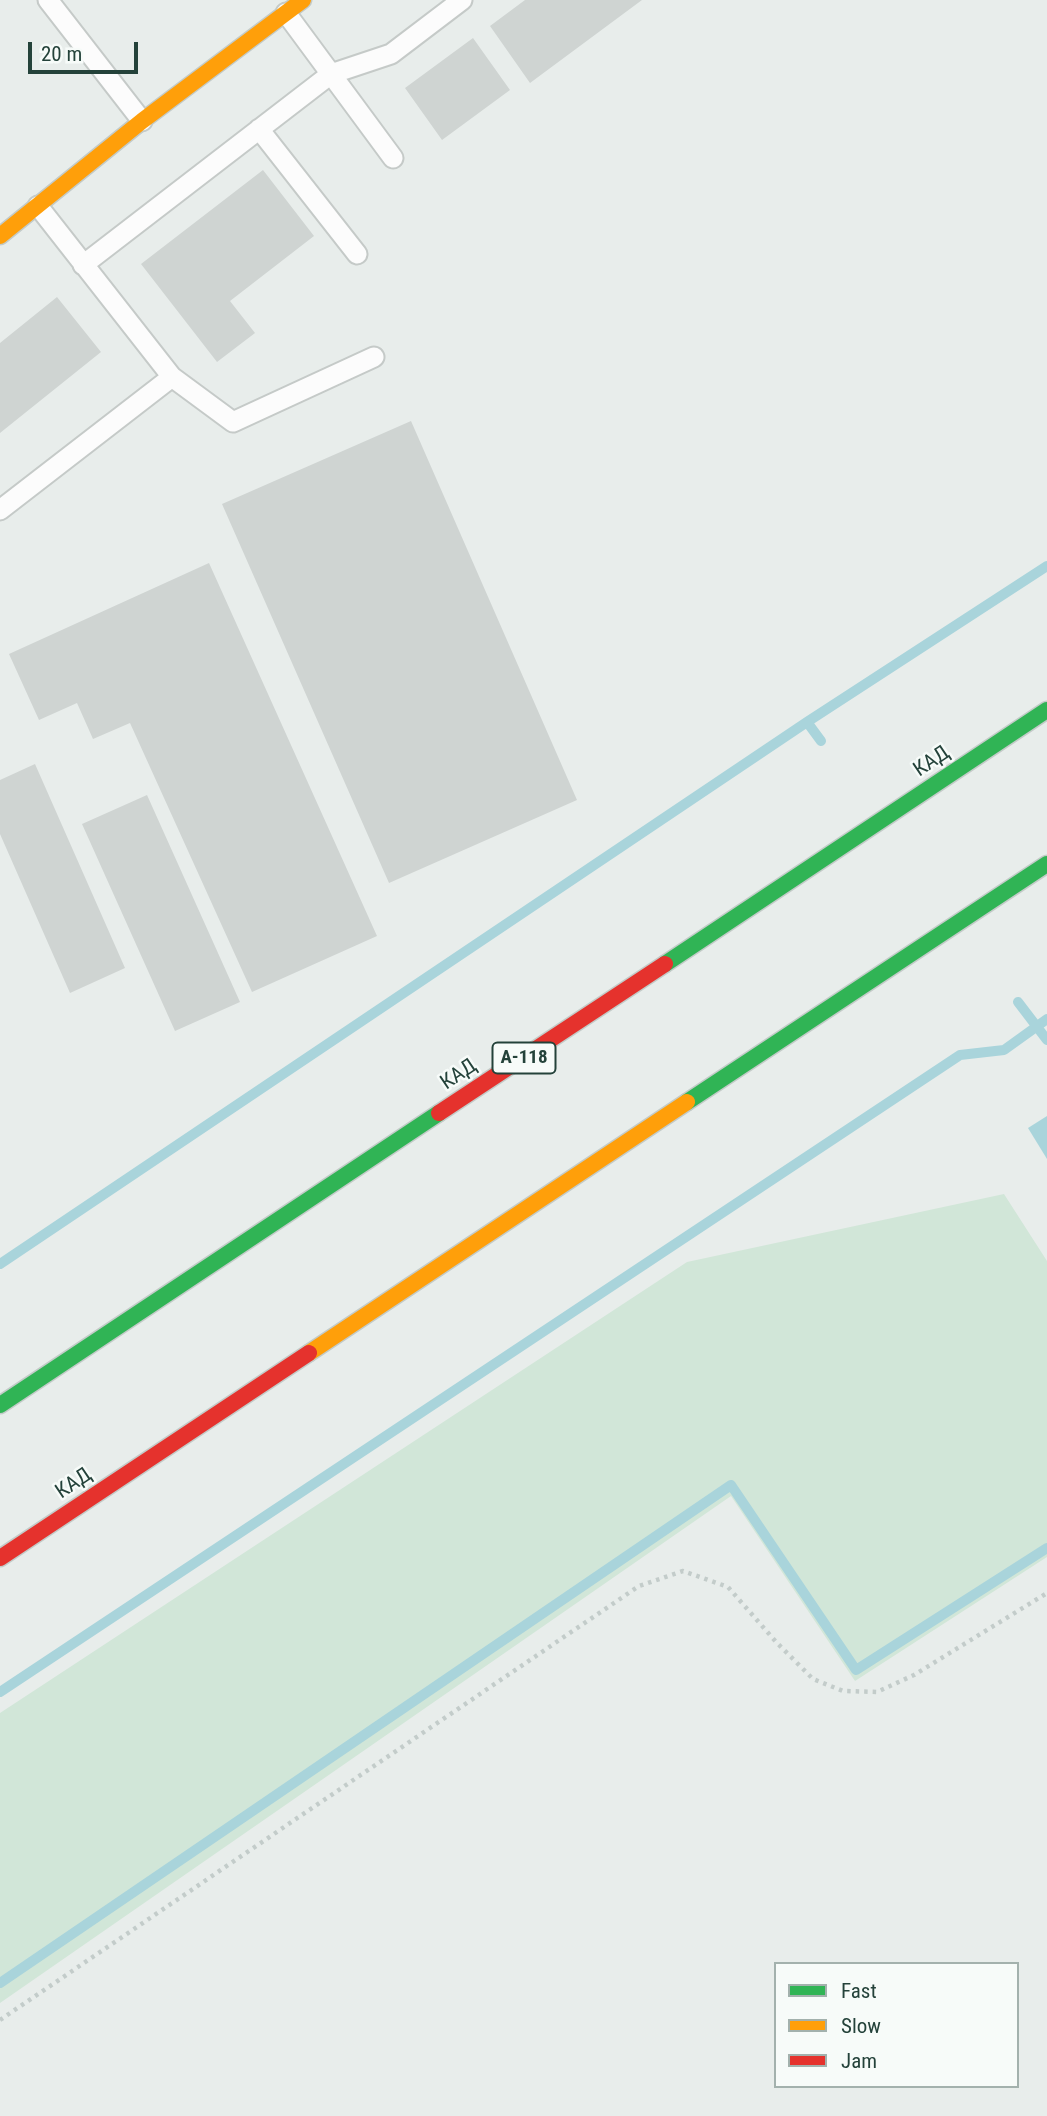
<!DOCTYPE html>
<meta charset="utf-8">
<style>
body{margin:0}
#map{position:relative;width:1047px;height:2116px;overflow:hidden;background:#e8edeb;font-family:"Roboto Condensed",sans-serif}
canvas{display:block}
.legend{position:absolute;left:774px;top:1962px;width:245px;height:126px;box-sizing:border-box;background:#f7fbf9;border:2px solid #a3b1ad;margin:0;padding:9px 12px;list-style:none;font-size:21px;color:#24423a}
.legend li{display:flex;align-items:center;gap:14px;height:35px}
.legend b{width:35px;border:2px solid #a3b1ad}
.scale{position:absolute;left:28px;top:42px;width:110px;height:32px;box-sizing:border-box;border:4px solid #24423a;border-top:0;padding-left:9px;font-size:21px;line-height:24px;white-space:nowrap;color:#24423a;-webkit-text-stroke:5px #f7fbf9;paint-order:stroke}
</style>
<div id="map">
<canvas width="1047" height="2116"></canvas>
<ul class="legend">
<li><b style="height:9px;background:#30b455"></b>Fast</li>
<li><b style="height:9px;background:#ff9f0a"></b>Slow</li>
<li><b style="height:9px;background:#e5322d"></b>Jam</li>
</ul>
<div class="scale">20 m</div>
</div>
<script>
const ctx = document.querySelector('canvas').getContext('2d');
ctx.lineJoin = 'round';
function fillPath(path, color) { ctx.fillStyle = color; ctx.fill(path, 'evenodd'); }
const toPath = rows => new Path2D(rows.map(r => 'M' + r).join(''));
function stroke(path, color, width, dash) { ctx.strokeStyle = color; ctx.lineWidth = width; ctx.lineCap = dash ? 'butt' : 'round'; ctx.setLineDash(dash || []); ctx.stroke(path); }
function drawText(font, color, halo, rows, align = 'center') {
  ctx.font = font + ' "Roboto Condensed",sans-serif'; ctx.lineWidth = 5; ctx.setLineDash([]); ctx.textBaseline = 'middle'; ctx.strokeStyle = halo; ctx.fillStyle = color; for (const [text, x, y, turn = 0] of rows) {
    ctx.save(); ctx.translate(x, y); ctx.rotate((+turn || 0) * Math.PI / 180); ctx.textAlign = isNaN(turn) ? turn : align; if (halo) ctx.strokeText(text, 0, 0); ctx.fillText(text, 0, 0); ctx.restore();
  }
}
const green = toPath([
 [1004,1194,1047,1261,1047,1557,855,1681,731,1496,0,2003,0,1713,687,1262]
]);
const water = toPath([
 [1047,1116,1047,1159,1028,1128]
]);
const stream = toPath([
 [807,722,821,741],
 [1018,1002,1047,1040],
 [0,1264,807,722,1047,566],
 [0,1692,960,1055,1004,1050,1047,1019],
 [0,1983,731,1485,856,1670,1047,1548]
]);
const building = toPath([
 [525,0,642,0,530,83,490,26],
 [473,38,510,90,442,140,405,88],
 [263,170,314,236,230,301,255,333,217,362,141,264],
 [57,297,101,352,0,433,0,343],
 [411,421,577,800,389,883,222,504],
 [209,563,377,936,252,992,130,723,93,739,77,703,39,720,9,654],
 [35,764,125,968,70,993,0,834,0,780],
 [147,795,240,1002,175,1031,82,824]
]);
const path = toPath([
 [0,2020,639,1586,683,1571,728,1587,777,1643,813,1679,843,1691,877,1692,914,1675,1047,1593]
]);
const lane = toPath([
 [48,0,142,121],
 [286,13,393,158],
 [259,129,357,254],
 [38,206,172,377],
 [83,265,331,74,391,54,462,0],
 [0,510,172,377,233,422,374,357]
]);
const fast = toPath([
 [665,964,1047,710],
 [687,1102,1047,864],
 [0,1405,439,1113]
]);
const slow = toPath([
 [0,236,142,121,303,0],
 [309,1353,687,1102]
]);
const jam = toPath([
 [439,1113,665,964],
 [0,1558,309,1353]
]);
const shields = [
 [524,1058,63]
];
const shieldNames = [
 ["А-118",524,1058]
];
const streetNames = [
 ["КАД",932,762,-34],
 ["КАД",459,1075,-34],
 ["КАД",74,1484,-34]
];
fillPath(green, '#d1e6d8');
fillPath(water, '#a9d4db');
stroke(stream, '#a9d4db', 10);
fillPath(building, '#cfd4d2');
stroke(lane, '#c5cac8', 23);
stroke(fast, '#c3cbc8', 19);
stroke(slow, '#c3cbc8', 19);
stroke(jam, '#c3cbc8', 19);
stroke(path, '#c3ccca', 4.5, [3.5, 5]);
stroke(lane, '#fcfcfc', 19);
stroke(fast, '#30b455', 16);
stroke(slow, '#ff9f0a', 16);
stroke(jam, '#e5322d', 16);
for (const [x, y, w] of shields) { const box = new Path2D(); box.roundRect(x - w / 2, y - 15.5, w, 31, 5); ctx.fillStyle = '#f7fbf9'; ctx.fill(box); stroke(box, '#24423a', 2); }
drawText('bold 19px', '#24423a', null, shieldNames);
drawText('21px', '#24423a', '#f7fbf9', streetNames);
</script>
